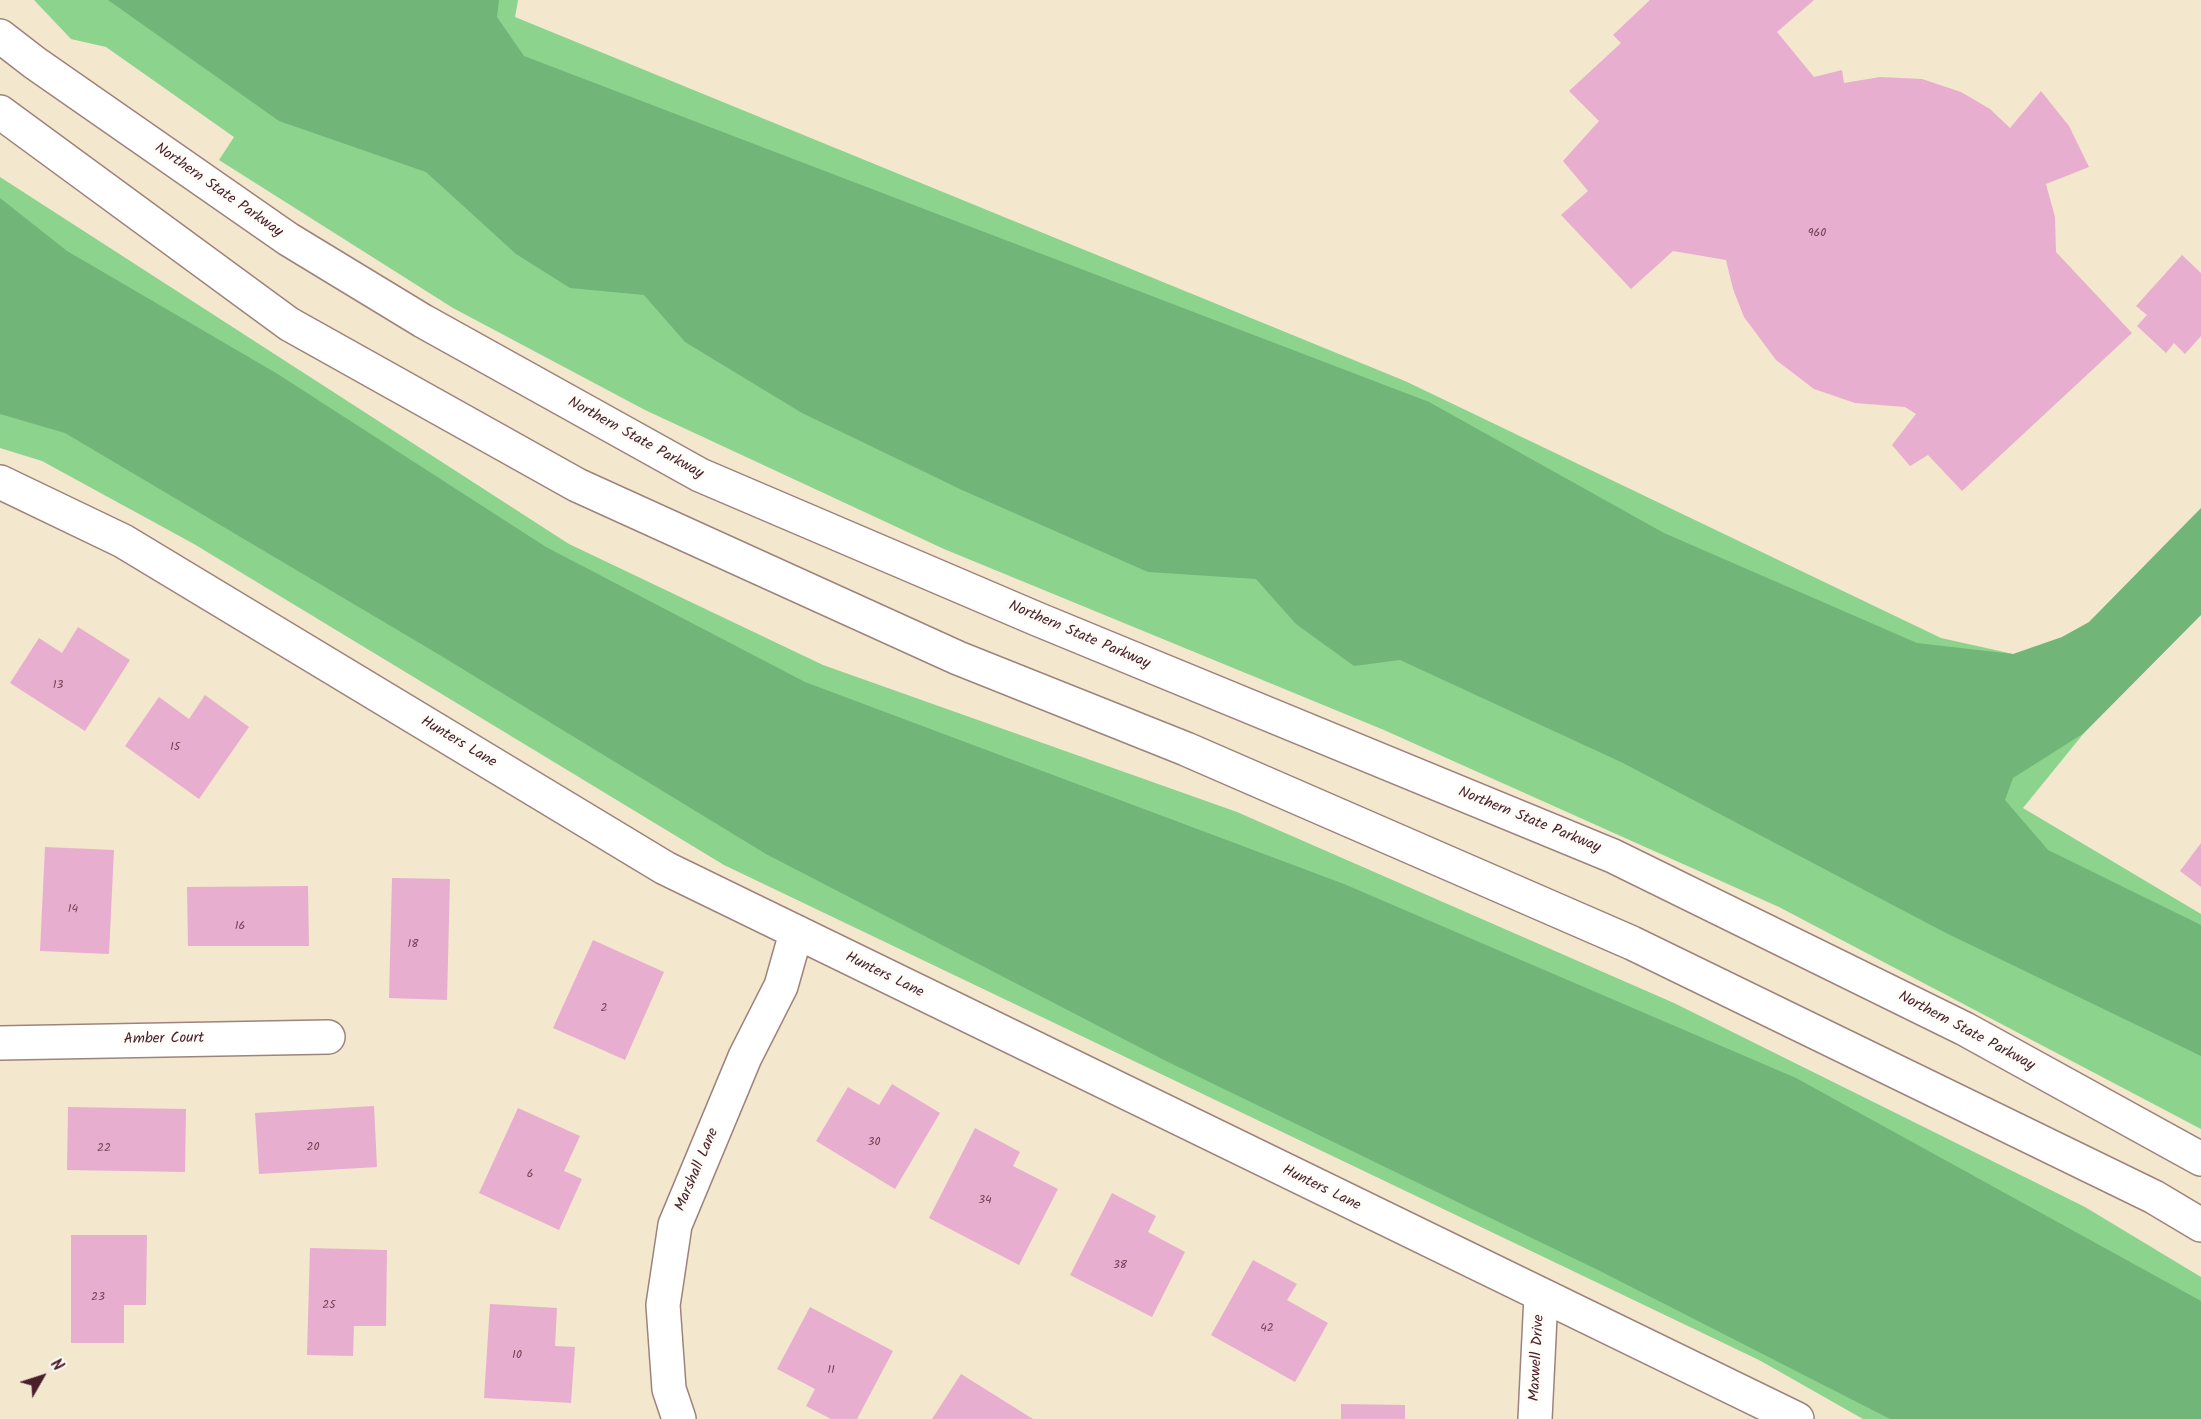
<!DOCTYPE html>
<style>
body{margin:0}
#map{position:relative;width:2201px;height:1419px;overflow:hidden;background:#f3e7ce;font-family:Kalam,sans-serif}
canvas{display:block}
.north{position:absolute;left:12px;top:1347px;width:60px;height:60px;-webkit-text-stroke:4px #fdfcf7;paint-order:stroke;rotate:51deg;font-size:16px;font-weight:700;line-height:24px;text-align:center;color:#4a1f2b}
.north::after{content:'';display:block;margin:auto;width:21px;height:27px;background:#4a1f2b;clip-path:polygon(50% 0,100% 100%,50% 72%,0 100%)}
</style>
<div id="map">
<canvas width="2201" height="1419"></canvas>
<div class="north">N</div>
</div>
<script>
const ctx = document.querySelector('canvas').getContext('2d');
ctx.lineJoin = 'round';
function fillPath(path, color) { ctx.fillStyle = color; ctx.fill(path, 'evenodd'); }
const toPath = rows => new Path2D(rows.map(r => 'M' + r).join(''));
function stroke(path, color, width, dash) { ctx.strokeStyle = color; ctx.lineWidth = width; ctx.lineCap = dash ? 'butt' : 'round'; ctx.setLineDash(dash || []); ctx.stroke(path); }
function drawText(font, color, halo, rows, align = 'center') {
  ctx.font = font + ' Kalam,sans-serif'; ctx.lineWidth = 6; ctx.setLineDash([]); ctx.textBaseline = 'middle'; ctx.strokeStyle = halo; ctx.fillStyle = color; for (const [text, x, y, turn = 0] of rows) {
    ctx.save(); ctx.translate(x, y); ctx.rotate((+turn || 0) * Math.PI / 180); ctx.textAlign = isNaN(turn) ? turn : align; if (halo) ctx.strokeText(text, 0, 0); ctx.fillText(text, 0, 0); ctx.restore();
  }
}
const green = toPath([
 [34,0,518,0,515,17,1405,381,1941,638,2013,654,2084,733,2023,808,2201,914,2201,1129,1779,907,1384,730,944,549,645,410,453,308,219,160,234,137,106,47,71,39],
 [0,177,569,544,823,665,1237,812,1674,1003,2085,1207,2201,1277,2201,1419,1863,1419,1759,1360,724,865,194,544,42,461,0,448]
]);
const forest = toPath([
 [108,0,499,0,497,17,524,56,1429,402,1664,533,1917,643,2013,654,2062,637,2089,622,2201,508,2201,615,2084,733,2013,778,2005,800,2048,850,2201,925,2201,1056,1946,933,1623,763,1400,660,1354,666,1296,624,1256,579,1148,572,962,490,802,413,685,342,644,295,570,288,516,254,426,172,279,121],
 [0,198,67,251,276,373,546,547,805,682,1344,884,1796,1078,2201,1301,2201,1419,1890,1419,1600,1271,1166,1061,766,854,438,654,65,433,0,414]
]);
const building = toPath([
 [1650,0,1814,0,1777,32,1814,77,1842,70,1844,83,1880,77,1922,79,1961,92,1990,109,2010,128,2041,91,2069,126,2089,167,2046,184,2055,217,2056,252,2132,333,1962,491,1928,455,1910,466,1892,445,1916,414,1905,407,1855,403,1814,389,1776,360,1744,317,1733,289,1726,260,1673,251,1631,289,1561,215,1588,191,1563,161,1599,121,1569,91,1621,43,1613,35],
 [2182,255,2201,273,2201,336,2185,354,2174,343,2166,353,2137,326,2147,315,2136,306],
 [78,627,130,660,85,731,10,683,39,638,62,653],
 [205,695,249,727,199,799,125,746,159,697,189,719],
 [2201,843,2201,887,2180,871],
 [45,847,114,850,109,954,40,951],
 [392,878,450,879,447,1000,389,998],
 [308,886,309,946,188,946,187,887],
 [593,940,664,972,625,1060,553,1028],
 [892,1084,940,1113,895,1189,816,1141,848,1087,879,1105],
 [374,1106,377,1167,259,1174,255,1113],
 [68,1107,186,1109,185,1172,67,1170],
 [518,1108,580,1136,564,1171,582,1179,559,1230,479,1193],
 [975,1128,1020,1152,1013,1166,1058,1189,1019,1265,929,1218],
 [1112,1193,1156,1216,1148,1232,1185,1252,1152,1317,1070,1275],
 [71,1235,147,1235,146,1305,124,1305,124,1343,71,1343],
 [310,1248,387,1250,386,1326,354,1326,353,1356,307,1355],
 [1253,1260,1297,1284,1287,1300,1328,1323,1295,1382,1211,1335],
 [490,1304,557,1308,555,1346,575,1347,571,1403,484,1398],
 [810,1307,893,1351,857,1419,831,1419,806,1406,815,1389,777,1369],
 [961,1374,1033,1419,932,1419],
 [1341,1404,1405,1405,1405,1419,1341,1419]
]);
const minor = toPath([
 [0,482,123,541,665,868,1797,1419],
 [0,1043,328,1037],
 [679,1419,669,1389,663,1305,675,1225,745,1057,781,986,796,933],
 [1535,1419,1541,1296]
]);
const motorway = toPath([
 [0,36,35,63,288,239,423,321,700,475,1037,619,1613,856,1965,1029,2201,1159],
 [0,112,289,324,577,485,958,658,1186,749,1632,943,2154,1197,2201,1225]
]);
const numberNames = [
 ["960",1817,234],
 ["13",58,686],
 ["15",175,748],
 ["14",73,910],
 ["16",240,927],
 ["18",413,945],
 ["2",604,1009],
 ["30",874,1143],
 ["20",313,1148],
 ["22",104,1149],
 ["6",530,1175],
 ["34",985,1201],
 ["38",1120,1266],
 ["23",98,1298],
 ["25",329,1306],
 ["42",1267,1329],
 ["10",517,1356],
 ["11",831,1371]
];
const streetNames = [
 ["Northern State Parkway",218,191,35],
 ["Northern State Parkway",635,439,29],
 ["Northern State Parkway",1079,636,23],
 ["Hunters Lane",458,743,31],
 ["Northern State Parkway",1529,821,22],
 ["Hunters Lane",884,976,26],
 ["Northern State Parkway",1966,1032,28],
 ["Amber Court",164,1040,-1],
 ["Marshall Lane",698,1170,-67],
 ["Hunters Lane",1321,1189,26],
 ["Maxwell Drive",1538,1358,-87]
];
fillPath(green, '#8cd38d');
fillPath(forest, '#71b578');
fillPath(building, '#e8aecf');
stroke(minor, '#9e837c', 36);
stroke(motorway, '#9e837c', 36);
stroke(minor, '#fff', 33);
stroke(motorway, '#fff', 33);
drawText('12px', '#724354', null, numberNames);
drawText('15px', '#4a1f2b', '#fdfcf7', streetNames);
</script>
